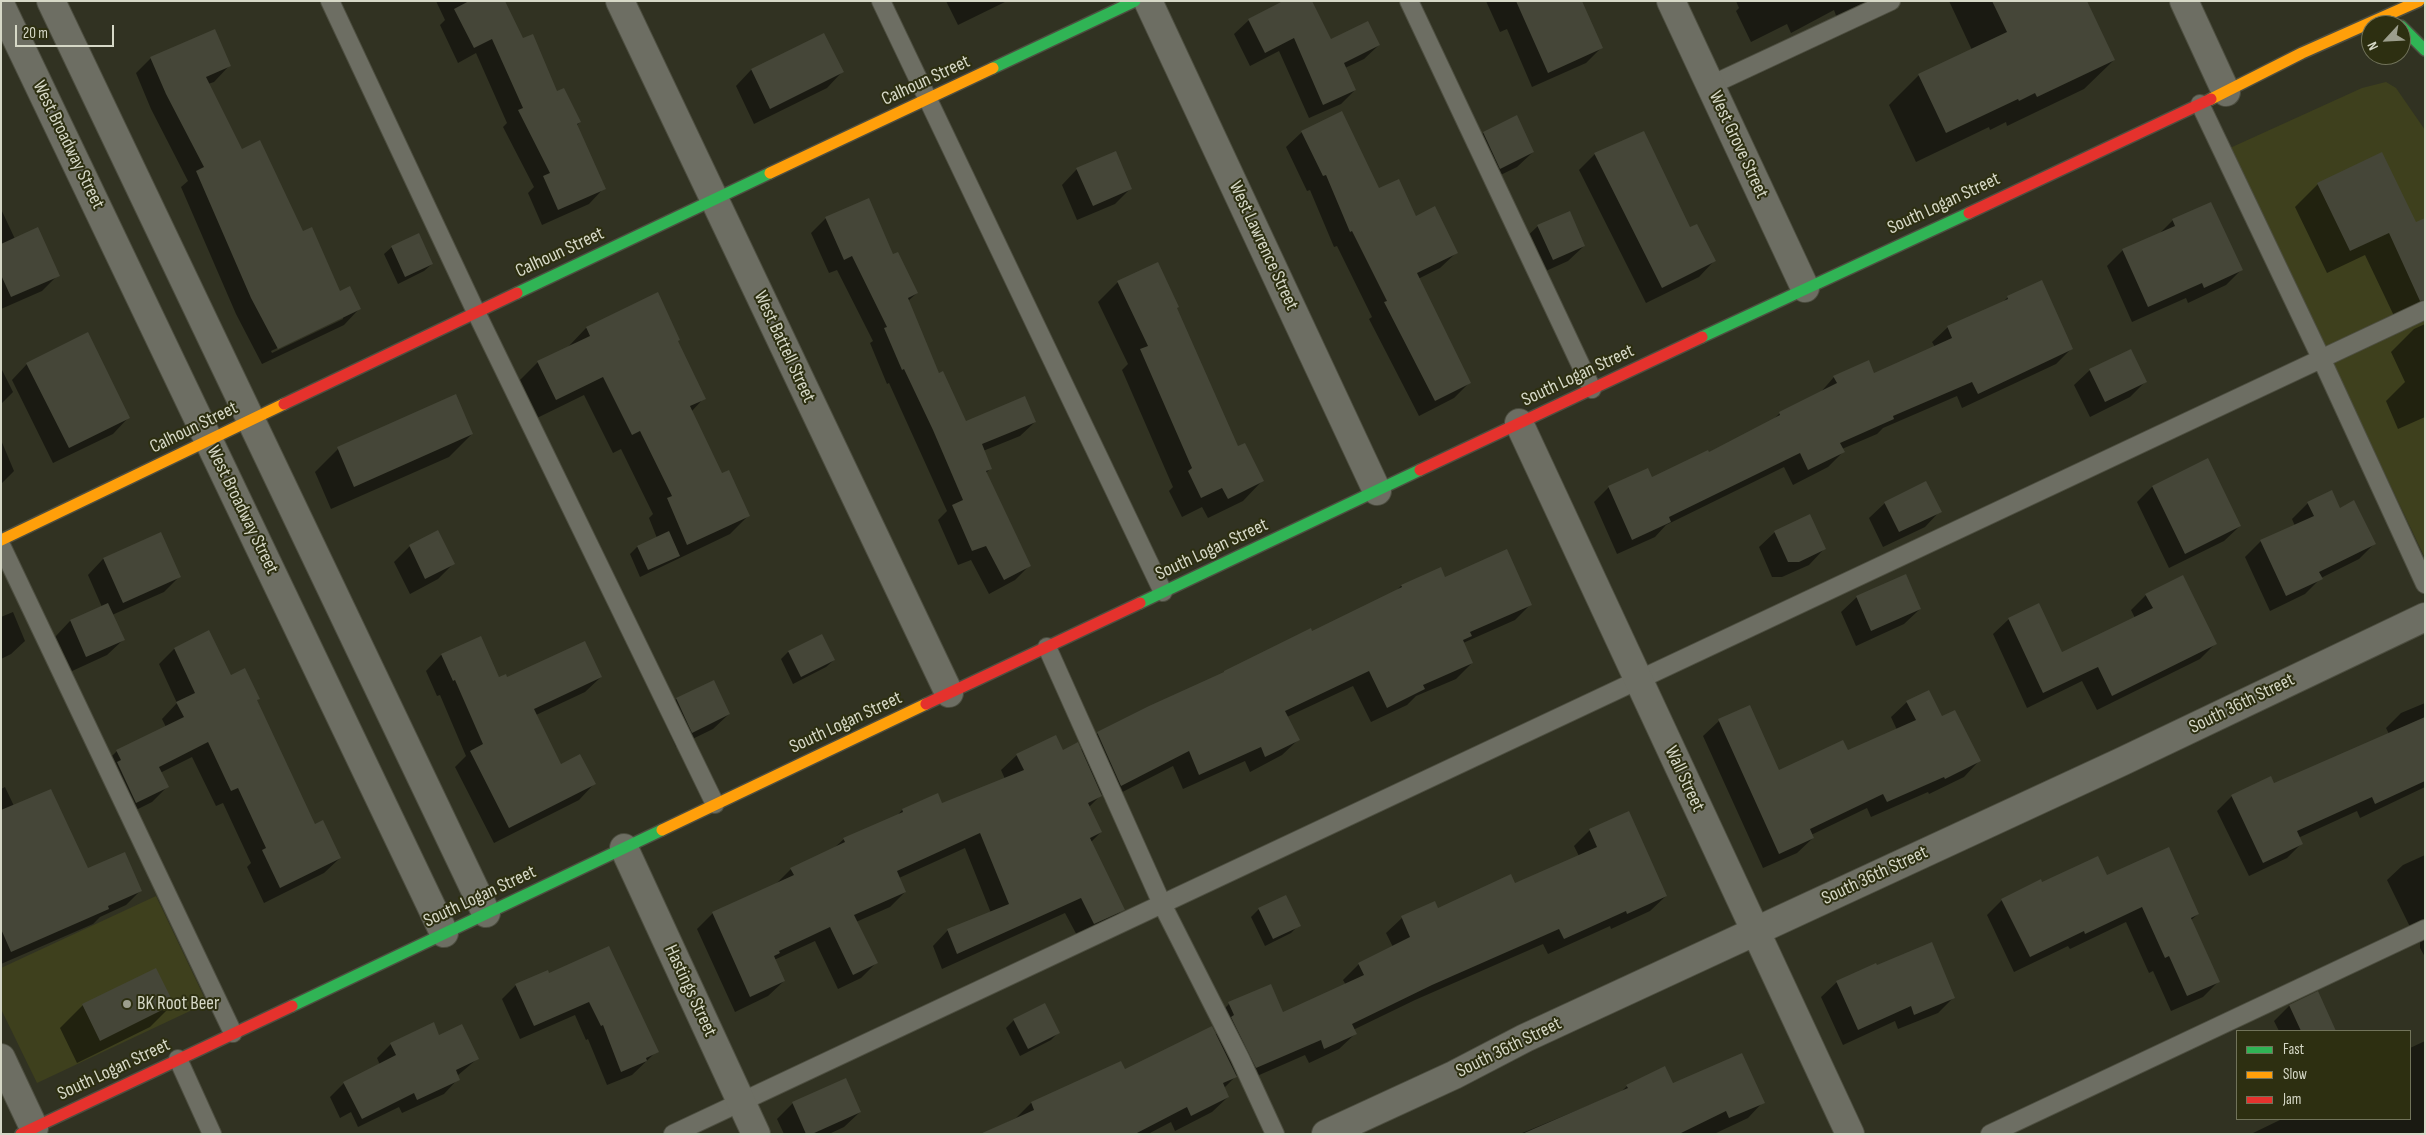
<!DOCTYPE html>
<style>
body{margin:0}
#map{position:relative;width:2426px;height:1135px;overflow:hidden;background:#313222;font-family:"Sofia Sans Condensed",sans-serif}
canvas{display:block}
.frame{position:absolute;inset:0;border:2px solid #d6d8c7;pointer-events:none}
.legend{position:absolute;left:2236px;top:1030px;width:175px;height:90px;box-sizing:border-box;background:#2d2f11;border:1px solid #71735a;margin:0;padding:6px 9px;list-style:none;font-size:15px;color:#d6d8c7}
.legend li{display:flex;align-items:center;gap:10px;height:25px}
.legend b{width:25px;border:1px solid #71735a}
.north{position:absolute;left:2361px;top:15px;width:50px;height:50px;box-sizing:border-box;background:#2d2f11;border:1px solid #71735a;border-radius:50%;rotate:245deg;font-size:14px;font-weight:700;line-height:20px;text-align:center;color:#d6d8c7}
.north::after{content:'';display:block;margin:auto;width:18px;height:22px;background:#9c9e8d;clip-path:polygon(50% 0,100% 100%,50% 72%,0 100%)}
.scale{position:absolute;left:15px;top:25px;width:99px;height:22px;box-sizing:border-box;border:2px solid #d6d8c7;border-top:0;padding-left:6px;font-size:15px;line-height:18px;white-space:nowrap;color:#d6d8c7;-webkit-text-stroke:4px #2d2f11;paint-order:stroke}
</style>
<div id="map">
<canvas width="2426" height="1135"></canvas>
<div class="frame"></div>
<ul class="legend">
<li><b style="height:6px;background:#30b455"></b>Fast</li>
<li><b style="height:6px;background:#ff9f0a"></b>Slow</li>
<li><b style="height:6px;background:#e5322d"></b>Jam</li>
</ul>
<div class="north">N</div>
<div class="scale">20 m</div>
</div>
<script>
const ctx = document.querySelector('canvas').getContext('2d');
ctx.lineJoin = 'round';
function fillPath(path, color) { ctx.fillStyle = color; ctx.fill(path, 'evenodd'); }
const toPath = rows => new Path2D(rows.map(r => 'M' + r).join(''));
function stroke(path, color, width, dash) { ctx.strokeStyle = color; ctx.lineWidth = width; ctx.lineCap = dash ? 'butt' : 'round'; ctx.setLineDash(dash || []); ctx.stroke(path); }
function drawText(font, color, halo, rows, align = 'center') {
  ctx.font = font + ' "Sofia Sans Condensed",sans-serif'; ctx.lineWidth = 4; ctx.setLineDash([]); ctx.textBaseline = 'middle'; ctx.strokeStyle = halo; ctx.fillStyle = color; for (const [text, x, y, turn = 0] of rows) {
    ctx.save(); ctx.translate(x, y); ctx.rotate((+turn || 0) * Math.PI / 180); ctx.textAlign = isNaN(turn) ? turn : align; if (halo) ctx.strokeText(text, 0, 0); ctx.fillText(text, 0, 0); ctx.restore();
  }
}
const built = toPath([
 [2386,82,2396,88,2425,130,2425,558,2230,148,2362,88],
 [156,896,207,1003,37,1083,1,1009,1,968]
]);
const shadow = toPath([
 [436,1,503,1,522,40,556,93,580,122,577,125,604,188,589,204,542,225,528,193,534,187,503,127,507,123,476,53,458,63,440,25,445,20],
 [946,1,1007,1,958,25],
 [1486,1,1571,1,1601,48,1586,63,1532,87,1507,29,1500,32],
 [1736,1,1874,1,1838,21,1834,10,1791,33,1787,24,1751,42,1736,11,1739,8],
 [1949,1,2086,1,2114,60,2084,89,2007,126,2006,122,1990,130,1989,127,1916,162,1889,105,1919,75,1972,50],
 [1249,20,1331,41,1379,45,1364,59,1345,68,1355,90,1341,104,1309,118,1279,51,1250,66,1234,34],
 [824,35,842,72,827,88,754,124,736,86,751,70],
 [151,58,229,66,214,82,208,84,241,151,302,232,339,293,359,309,344,325,262,364,236,314,181,187,188,181,151,109,136,73],
 [343,317,343,319,272,353,271,351],
 [1517,117,1533,152,1517,167,1484,183,1468,149,1483,133],
 [1302,132,1415,217,1456,253,1440,268,1418,279,1469,383,1454,398,1419,416,1369,319,1372,317,1337,246,1334,247,1310,190,1307,191,1286,147],
 [1595,154,1689,229,1714,261,1699,277,1646,303,1579,170],
 [1077,169,1131,188,1115,204,1077,220,1062,185],
 [2318,184,2415,224,2425,220,2425,307,2396,320,2365,255,2327,273,2295,207],
 [1,209,15,239,58,275,42,291,1,309],
 [826,218,893,256,917,293,908,301,939,374,965,422,1035,422,1020,436,983,451,991,468,986,473,1030,565,1015,580,989,594,971,560,958,565,938,520,947,511,889,383,887,384,870,343,873,341,837,270,829,273,811,233],
 [2173,220,2241,270,2226,285,2188,303,2186,298,2132,322,2107,266,2123,250,2159,234],
 [1538,226,1584,246,1568,261,1537,275,1522,241],
 [392,247,432,264,424,271,398,284,384,254],
 [1118,282,1176,308,1237,448,1262,481,1243,501,1208,518,1202,507,1182,517,1169,491,1173,487,1122,370,1128,364,1098,302],
 [2008,297,2071,349,2056,364,1962,408,1957,396,1883,428,1877,434,1842,449,1843,452,1828,467,1793,485,1784,467,1666,525,1655,537,1617,554,1594,502,1609,487,1651,479,1708,453,1772,421,1780,413,1820,393,1834,377,1874,375,1935,347,1932,342,1948,327,2002,303],
 [2425,324,2425,417,2398,429,2386,401,2405,382,2391,352,2414,329],
 [586,328,677,342,704,398,691,412,722,475,748,516,730,534,640,577,630,554,637,547,657,538,649,518,653,514,621,449,613,453,584,395,537,418,519,381,538,362,568,347],
 [27,364,128,418,113,434,53,463,12,380],
 [1,368,13,392,1,404],
 [2090,370,2145,382,2130,397,2090,417,2074,385],
 [455,396,472,434,449,457,331,509,315,472,338,449],
 [1,440,14,471,1,484],
 [2207,460,2240,526,2224,541,2169,568,2137,502,2152,487],
 [2331,492,2339,509,2374,544,2359,559,2321,578,2305,594,2270,611,2245,557,2261,541,2295,526,2292,519,2308,503],
 [1885,503,1940,511,1925,527,1883,547,1869,518],
 [437,532,453,564,438,579,410,594,394,562,409,547],
 [1775,532,1824,549,1809,565,1782,577,1772,577,1759,547],
 [160,534,180,576,164,592,112,615,123,640,107,655,70,672,55,637,70,621,102,607,88,575,103,559],
 [1440,569,1445,579,1531,604,1515,620,1463,643,1472,663,1456,679,1416,696,1407,705,1371,722,1353,686,1287,717,1298,740,1282,755,1250,772,1245,761,1183,789,1173,766,1105,801,1102,794,1089,807,1101,832,1091,842,1123,909,1108,925,1079,939,1065,913,942,969,933,946,948,930,991,913,965,848,899,878,905,892,890,907,856,922,876,963,861,978,838,989,815,941,774,960,784,981,768,996,735,1012,697,929,713,913,775,885,791,869,834,848,844,839,896,817,902,810,937,795,941,805,1005,779,1001,770,1017,755,1080,751,1098,733,1150,707,1311,633,1396,591,1401,586],
 [2146,595,2216,643,2200,659,2097,710,2082,681,2027,708,1993,634,2009,619,2061,654,2135,618,2131,610],
 [1857,597,1920,609,1904,624,1856,646,1841,612],
 [13,612,25,641,11,654,1,659,1,617],
 [209,632,231,677,256,701,314,826,340,858,324,873,264,903,247,867,251,863,223,803,216,806,192,757,160,773,167,787,152,802,120,818,102,779,106,775,101,767,117,751,166,727,162,719,177,703,159,664,174,649],
 [480,638,499,678,601,677,585,692,536,715,560,765,594,784,579,800,494,843,455,767,466,756,440,695,437,696,426,671,441,655],
 [788,652,834,660,826,667,793,684,781,659],
 [713,681,729,714,713,729,676,747,661,715,676,699],
 [1907,702,1942,718,1979,761,1964,777,1929,794,1928,792,1871,817,1867,808,1811,835,1813,838,1797,853,1763,868,1703,736,1719,721,1779,772,1847,752,1897,730,1891,717],
 [2425,703,2425,787,2360,818,2357,811,2298,838,2301,844,2287,858,2249,876,2217,811,2232,796,2273,785,2389,734,2386,728,2401,713],
 [5,787,14,806,87,870,141,890,126,905,100,917,93,924,1,964,1,789],
 [1590,830,1666,896,1650,911,1611,929,1610,926,1548,954,1543,944,1415,1000,1353,1030,1355,1034,1339,1049,1309,1063,1305,1055,1241,1083,1237,1075,1224,1088,1228,1097,1212,1112,1175,1131,1171,1122,1148,1134,983,1134,1016,1118,1031,1103,1124,1071,1215,1035,1219,1031,1214,1019,1229,1004,1283,1013,1346,985,1343,980,1359,964,1393,947,1386,933,1402,918,1438,909,1514,885,1579,856,1574,846],
 [2425,855,2425,957,2420,948,2420,940,2414,935,2387,880,2403,865],
 [2107,877,2198,914,2191,920,2219,981,2203,997,2171,1011,2153,971,2149,973,2126,922,2070,949,2068,946,2014,972,1987,915,2002,900,2042,884],
 [1285,897,1299,925,1291,933,1265,946,1251,917,1259,909],
 [608,947,657,1051,632,1075,607,1085,588,1039,586,1040,575,1015,520,1039,502,999,516,985,549,975],
 [1876,966,1953,998,1938,1013,1898,1029,1895,1021,1843,1045,1821,997,1837,982],
 [2317,993,2334,1031,2279,1031,2274,1021,2289,1006],
 [173,1004,150,1027,77,1063,60,1028,83,1005],
 [1014,1020,1059,1032,1051,1040,1020,1056,1006,1028],
 [2425,1041,2425,1131,2418,1134,2251,1134,2282,1119,2410,1119,2410,1048],
 [391,1044,477,1059,457,1076,458,1079,444,1094,402,1113,399,1107,358,1127,351,1112,340,1118,330,1097,344,1083,380,1065,377,1058],
 [1673,1085,1763,1102,1748,1118,1714,1134,1520,1134,1621,1092,1627,1086],
 [793,1103,860,1112,844,1127,829,1134,784,1134,777,1119]
]);
const building = toPath([
 [469,1,505,1,523,38,533,34,557,91,564,88,581,122,577,124,606,189,558,210,543,176,550,173,518,110,523,108,492,39,474,48,454,9],
 [1283,1,1312,1,1331,39,1368,21,1380,45,1344,63,1356,90,1323,105,1294,38,1265,53,1248,19],
 [1516,1,1582,1,1603,48,1548,73],
 [1992,1,2087,1,2115,60,2037,97,2035,93,2019,101,2018,99,1946,133,1918,74,2007,32],
 [215,29,231,66,206,77,242,149,260,140,303,231,312,227,340,291,350,286,361,309,278,349,251,298,196,171,204,167,166,94,150,57],
 [824,33,844,72,770,109,751,69],
 [1342,111,1379,188,1399,179,1416,216,1435,206,1458,253,1417,273,1471,383,1435,401,1384,302,1387,301,1352,231,1350,232,1326,175,1323,176,1301,131],
 [1517,115,1534,152,1500,169,1483,132],
 [1644,131,1690,227,1697,224,1716,261,1662,288,1594,153],
 [1116,151,1132,189,1093,206,1076,168],
 [2382,152,2416,222,2425,218,2425,300,2420,301,2389,233,2350,251,2317,183],
 [869,198,893,254,898,252,918,293,908,298,939,373,943,371,966,421,1025,396,1036,422,982,444,992,469,986,471,1031,566,1004,580,986,546,972,551,952,505,963,500,933,430,904,369,902,370,884,328,887,327,852,256,844,260,825,217],
 [2211,202,2243,270,2204,288,2202,283,2148,307,2122,249,2175,226,2172,219],
 [1570,211,1585,246,1553,260,1537,225],
 [38,227,60,276,11,297,1,275,1,244],
 [419,233,433,264,405,277,391,246],
 [1158,262,1179,307,1177,308,1238,446,1245,443,1264,481,1228,499,1222,488,1201,498,1188,471,1192,468,1140,349,1148,346,1117,281],
 [2042,280,2073,349,1978,394,1972,382,1893,416,1894,419,1840,443,1845,452,1808,470,1800,453,1669,517,1671,522,1632,540,1608,486,1648,468,1652,477,1708,450,1709,452,1780,415,1779,412,1837,383,1833,376,1869,360,1874,373,1952,338,1947,326,2008,299,2007,296],
 [658,292,680,340,678,341,706,399,690,406,722,473,729,470,750,516,687,545,667,498,672,496,640,431,632,435,603,377,556,400,537,361,590,336,586,327],
 [88,332,130,418,69,448,26,363],
 [2131,349,2147,382,2105,402,2089,369],
 [456,394,473,434,354,487,337,447],
 [2208,458,2241,526,2185,554,2152,486],
 [1926,481,1942,512,1899,532,1884,502],
 [2332,490,2340,508,2354,500,2376,544,2319,572,2323,579,2286,596,2260,540,2314,516,2307,502],
 [1810,514,1826,549,1799,562,1788,562,1774,531],
 [438,530,455,564,425,579,409,545],
 [669,531,680,556,648,570,637,546],
 [161,532,181,577,123,603,103,558],
 [1507,549,1532,605,1470,632,1472,636,1463,640,1473,663,1423,685,1425,689,1387,708,1369,671,1285,711,1300,740,1265,757,1261,747,1199,775,1189,751,1121,786,1097,732,1149,706,1224,672,1224,671,1311,628,1312,631,1402,587,1401,585,1441,567,1445,577],
 [1906,574,1921,609,1871,631,1856,596],
 [2183,575,2217,644,2112,696,2098,667,2043,693,2008,618,2039,603,2062,652,2153,608,2145,594],
 [108,603,125,640,86,657,70,620],
 [209,630,231,675,245,668,260,699,257,700,315,824,323,820,341,858,280,888,262,850,266,848,238,788,231,791,208,742,159,767,169,787,136,803,117,762,121,760,116,750,184,717,176,702,195,693,174,648],
 [822,634,835,660,801,677,788,651],
 [481,636,499,677,506,674,507,677,585,641,602,677,534,709,561,764,580,754,596,784,509,828,470,751,483,744,455,680,453,681,441,654],
 [714,680,730,714,692,733,676,698],
 [1929,690,1942,716,1955,710,1981,761,1945,779,1944,777,1887,802,1883,794,1810,829,1814,838,1779,854,1718,719,1750,705,1779,770,1843,740,1848,750,1916,720,1906,701],
 [2425,717,2425,781,2375,804,2372,797,2297,831,2303,844,2263,863,2231,795,2271,776,2274,783],
 [1056,735,1063,750,1078,742,1102,796,1088,803,1102,832,1090,838,1125,910,1094,924,1081,898,957,954,947,929,1009,904,980,833,897,871,906,892,854,915,878,963,853,975,830,927,779,951,780,953,774,956,785,981,750,997,712,912,794,875,790,868,845,842,843,838,903,812,902,809,938,793,942,803,1024,770,1016,754],
 [51,789,88,868,125,852,142,891,108,906,109,909,11,952,1,929,1,810],
 [1629,811,1667,896,1627,914,1626,911,1564,939,1559,929,1432,985,1352,1024,1357,1034,1324,1049,1321,1040,1256,1068,1231,1017,1234,1015,1228,1002,1271,984,1283,1012,1364,975,1358,963,1410,937,1401,916,1435,901,1438,908,1511,874,1515,883,1597,847,1589,829],
 [2169,847,2199,914,2191,918,2220,982,2187,996,2169,956,2165,958,2142,907,2085,934,2084,931,2030,957,2001,899,2041,879,2042,882,2098,856,2107,875],
 [1286,895,1301,926,1273,939,1258,908],
 [1932,942,1955,998,1914,1015,1911,1006,1858,1030,1836,981,1876,963,1877,965],
 [609,946,659,1052,646,1058,647,1061,621,1072,603,1025,601,1026,589,1002,534,1026,515,984,548,970,549,973],
 [156,968,174,1004,100,1041,82,1004],
 [2318,991,2336,1031,2301,1031,2289,1005],
 [1045,1003,1060,1033,1028,1049,1013,1019],
 [434,1022,439,1035,462,1024,479,1059,456,1070,460,1080,417,1100,414,1093,362,1119,343,1082,396,1055,390,1043],
 [1212,1026,1237,1077,1223,1083,1229,1097,1191,1116,1187,1107,1135,1134,980,1134,1034,1110,1031,1102,1121,1061,1125,1069],
 [1742,1053,1765,1103,1729,1118,1726,1111,1679,1134,1522,1134,1628,1088,1626,1085,1665,1066,1673,1083],
 [846,1078,861,1112,812,1134,806,1134,792,1102]
]);
const lane = toPath([
 [330,1,476,312,715,804],
 [881,1,1163,592],
 [1409,1,1592,389],
 [1711,85,1891,1],
 [2200,104,2321,358,2425,584],
 [1,545,233,1033],
 [1047,647,1162,904,1240,1058,1275,1134],
 [178,1059,212,1134],
 [673,1134,2425,310],
 [1990,1134,2425,929]
]);
const street = toPath([
 [51,1,486,913],
 [620,1,949,693],
 [1148,1,1377,491],
 [1671,1,1805,288],
 [2184,1,2226,92],
 [1,6,444,933],
 [1519,423,1850,1134],
 [624,848,756,1134],
 [1,1058,34,1128],
 [1326,1134,1454,1075,1525,1038,2121,762,2425,617]
]);
const fast = toPath([
 [2401,26,2425,50],
 [993,68,1135,1],
 [517,293,770,173],
 [1702,337,1969,213],
 [1140,603,1420,470],
 [292,1006,662,830]
]);
const slow = toPath([
 [2211,99,2302,53,2419,1],
 [770,173,993,68],
 [1,540,284,404],
 [662,830,926,704]
]);
const jam = toPath([
 [1969,213,2211,99],
 [284,404,517,293],
 [1420,470,1702,337],
 [926,704,1140,603],
 [21,1134,292,1006]
]);
const markers = [
 [127,1004,5,"#9c9e8d"]
];
const streetNames = [
 ["Calhoun Street",926,81,-25],
 ["West Broadway Street",68,145,64],
 ["West Grove Street",1738,145,65],
 ["South Logan Street",1944,204,-25],
 ["West Lawrence Street",1263,246,65],
 ["Calhoun Street",560,253,-25],
 ["West Battell Street",784,347,65],
 ["South Logan Street",1578,376,-25],
 ["Calhoun Street",194,428,-26],
 ["West Broadway Street",242,510,64],
 ["South Logan Street",1212,550,-25],
 ["South 36th Street",2242,704,-26],
 ["South Logan Street",846,723,-25],
 ["Wall Street",1684,779,65],
 ["South 36th Street",1875,876,-25],
 ["South Logan Street",480,897,-25],
 ["Hastings Street",690,991,65],
 ["South 36th Street",1509,1048,-26],
 ["South Logan Street",114,1070,-25]
];
const poiNames = [
 ["BK Root Beer",137,1004]
];
fillPath(built, '#3e401d');
fillPath(shadow, '#0007');
fillPath(building, '#454638');
stroke(lane, '#4d4e40', 20);
stroke(street, '#4d4e40', 30);
stroke(fast, '#4d4e40', 14);
stroke(slow, '#4d4e40', 14);
stroke(jam, '#4d4e40', 14);
stroke(lane, '#6d6e63', 18);
stroke(street, '#6d6e63', 28);
stroke(fast, '#30b455', 11);
stroke(slow, '#ff9f0a', 11);
stroke(jam, '#e5322d', 11);
for (const [x, y, r, color] of markers) { const dot = new Path2D(); dot.arc(x, y, r, 0, 2 * Math.PI); ctx.fillStyle = color; ctx.fill(dot); stroke(dot, '#2d2f11', 2); }
drawText('19px', '#d6d8c7', '#2d2f11', streetNames);
drawText('19px', '#d6d8c7', '#2d2f11', poiNames, 'left');
</script>
